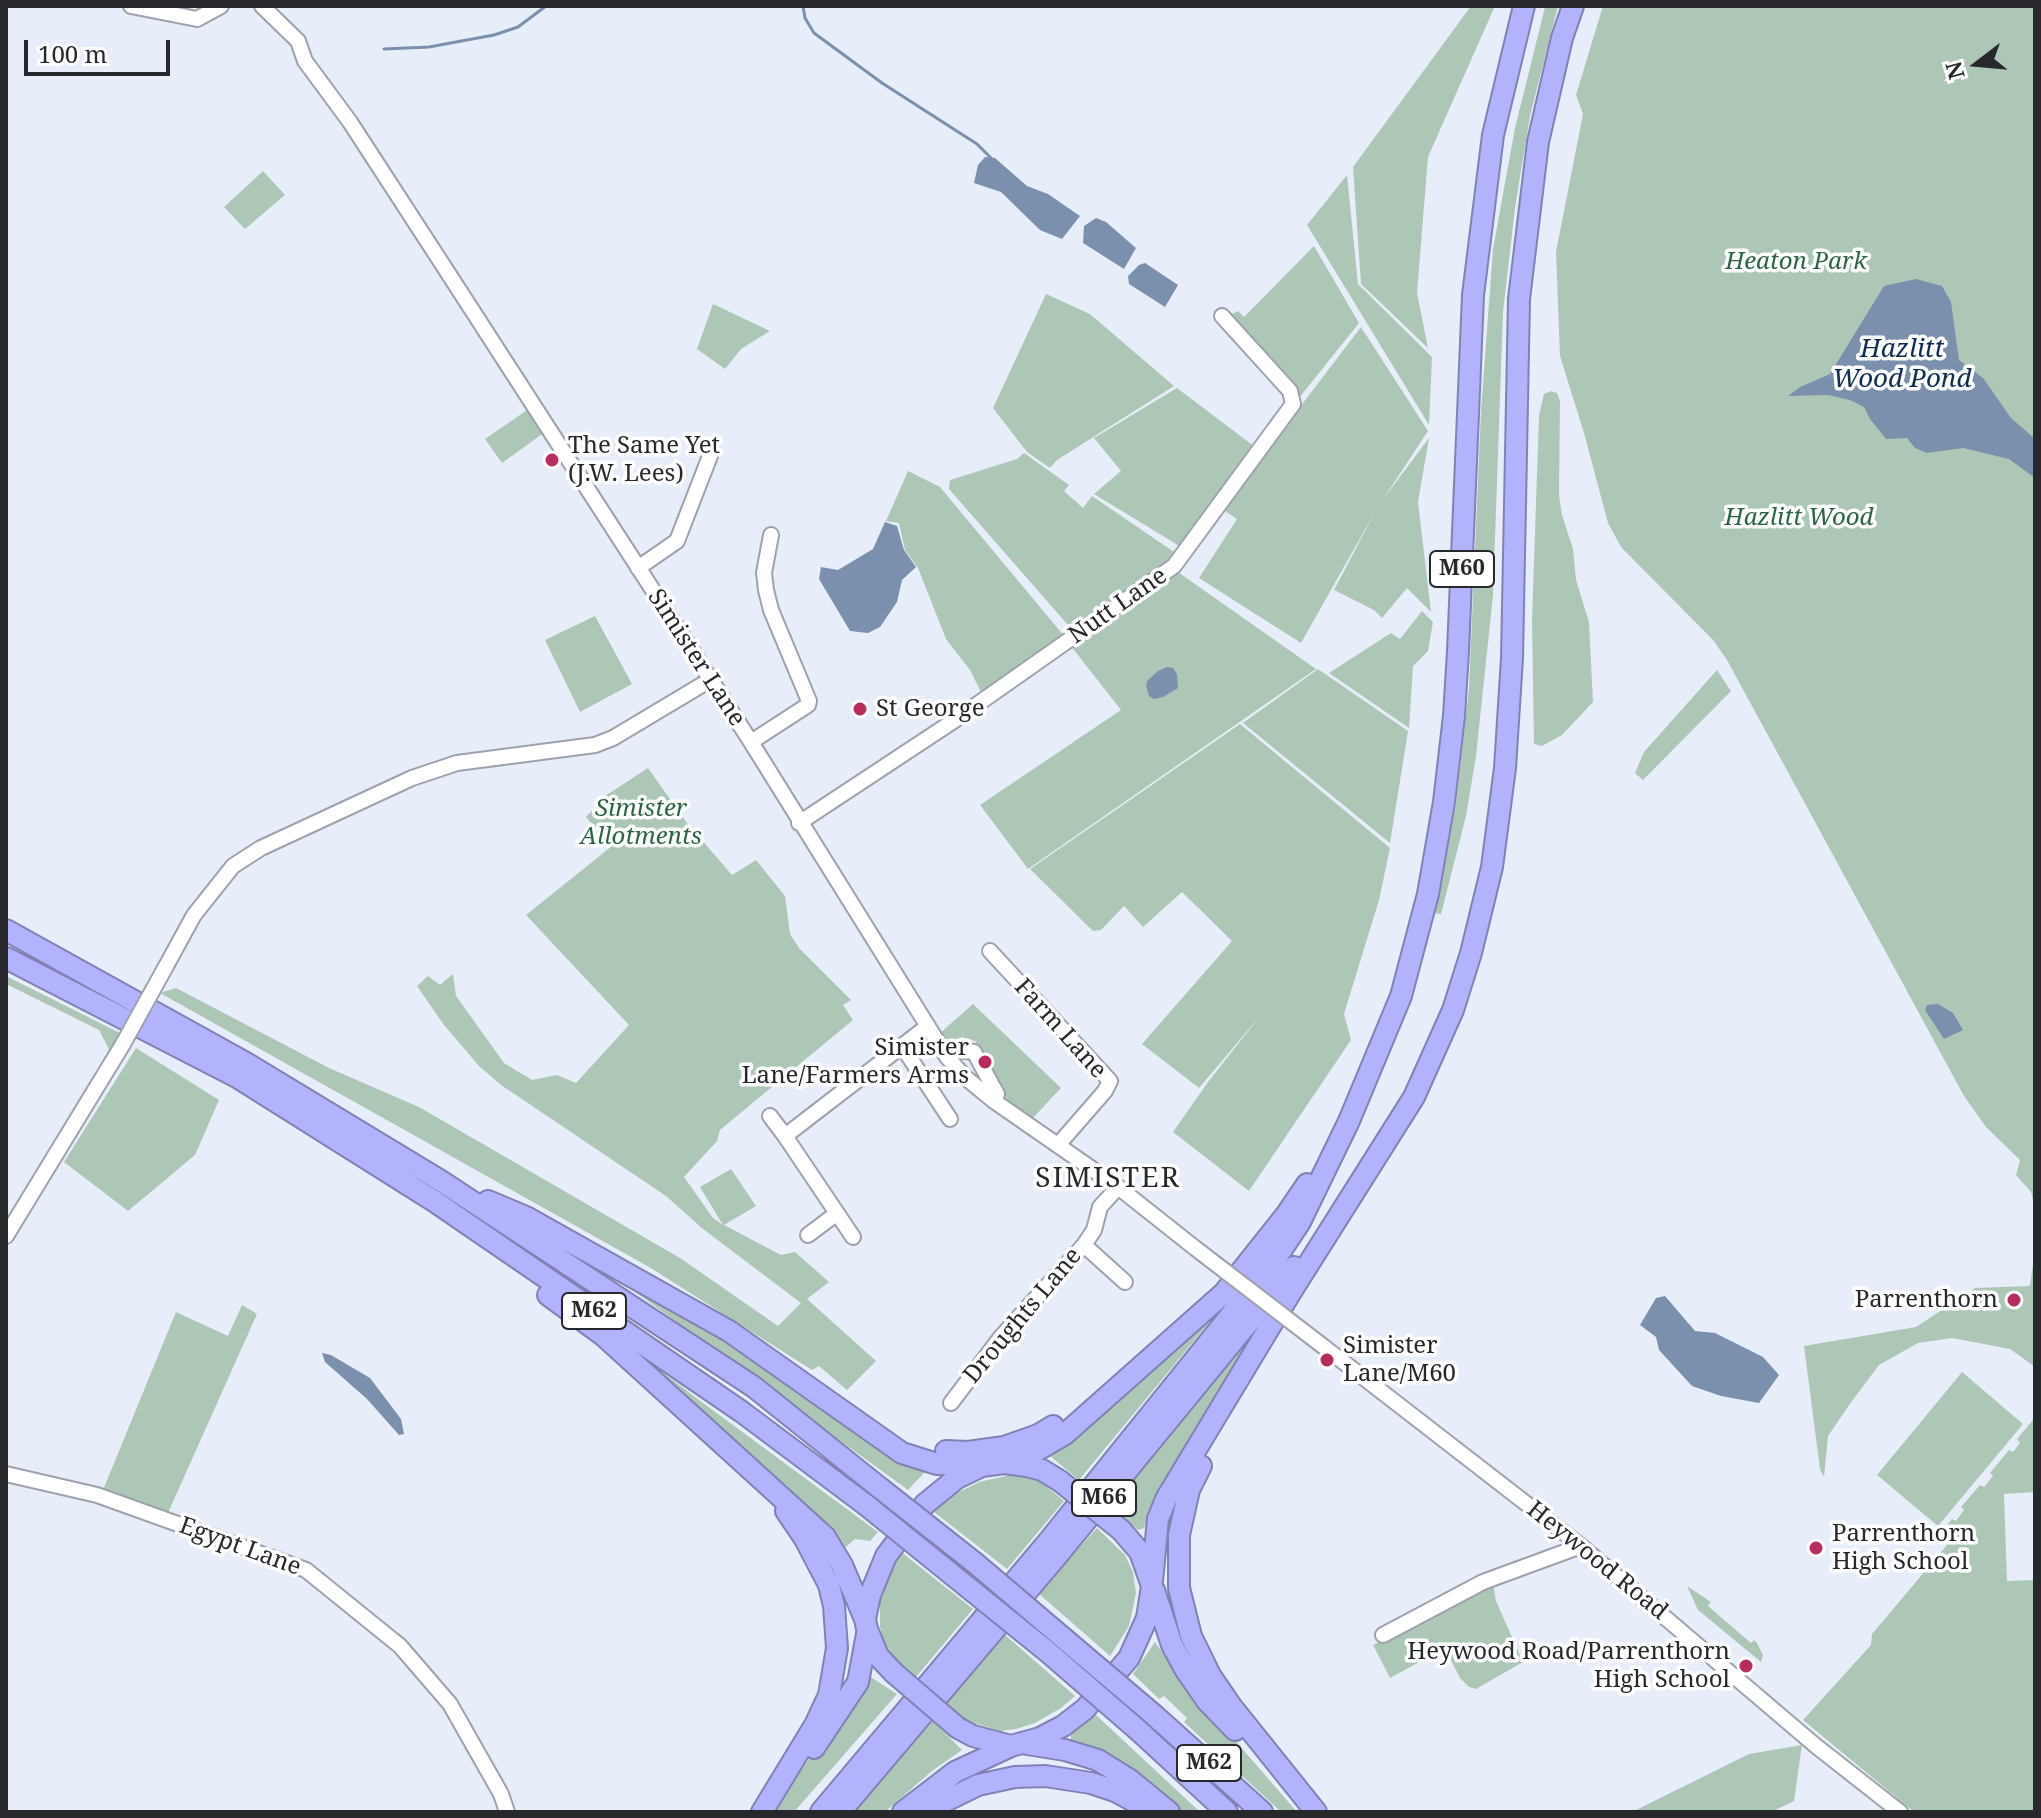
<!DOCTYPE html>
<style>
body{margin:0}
#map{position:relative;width:2041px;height:1818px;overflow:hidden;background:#e8eef9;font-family:"Noto Serif",serif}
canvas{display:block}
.frame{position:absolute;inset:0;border:8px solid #26282c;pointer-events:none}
.north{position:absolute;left:1937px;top:24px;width:80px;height:80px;-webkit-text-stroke:6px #fff;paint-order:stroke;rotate:254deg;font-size:22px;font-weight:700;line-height:32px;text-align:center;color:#26282c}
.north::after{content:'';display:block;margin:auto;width:28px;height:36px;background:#26282c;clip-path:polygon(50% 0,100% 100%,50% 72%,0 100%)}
.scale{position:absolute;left:24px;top:40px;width:146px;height:36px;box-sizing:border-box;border:4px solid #26282c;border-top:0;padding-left:10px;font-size:24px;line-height:28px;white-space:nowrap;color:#26282c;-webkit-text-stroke:6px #fff;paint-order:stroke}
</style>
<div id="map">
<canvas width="2041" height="1818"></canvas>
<div class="frame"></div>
<div class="north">N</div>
<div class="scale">100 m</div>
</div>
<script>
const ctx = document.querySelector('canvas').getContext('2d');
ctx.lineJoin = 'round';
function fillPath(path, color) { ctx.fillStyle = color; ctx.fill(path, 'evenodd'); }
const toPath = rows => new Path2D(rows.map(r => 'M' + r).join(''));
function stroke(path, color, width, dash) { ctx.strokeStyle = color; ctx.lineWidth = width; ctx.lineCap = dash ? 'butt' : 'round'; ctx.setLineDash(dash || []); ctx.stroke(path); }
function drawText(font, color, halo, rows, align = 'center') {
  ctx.font = font + ' "Noto Serif",serif'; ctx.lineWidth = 7; ctx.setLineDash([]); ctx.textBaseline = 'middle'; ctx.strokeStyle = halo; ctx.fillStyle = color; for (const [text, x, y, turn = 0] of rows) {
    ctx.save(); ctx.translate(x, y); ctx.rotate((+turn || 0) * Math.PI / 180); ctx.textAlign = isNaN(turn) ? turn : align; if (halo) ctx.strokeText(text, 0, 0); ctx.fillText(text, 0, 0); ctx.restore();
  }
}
const green = toPath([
 [1471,6,1495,6,1428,157,1417,293,1428,348,1361,284,1353,167],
 [1558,6,1530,116,1515,208,1503,312,1493,595,1476,756,1466,816,1441,914,1434,913,1456,804,1469,688,1481,411,1493,249,1515,128,1545,7],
 [1603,6,2035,6,2035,1208,2031,1192,2016,1175,2020,1160,1986,1127,1964,1096,1727,660,1713,640,1621,547,1608,523,1584,433,1560,356,1556,252,1583,114,1576,95],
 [263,171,285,195,245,229,224,207],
 [1347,175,1358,284,1432,357,1429,425,1307,225],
 [1314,246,1359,323,1299,398,1289,379,1228,316,1238,311,1244,317],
 [1046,294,1090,314,1174,386,1057,460,1050,468,1027,452,993,408],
 [713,304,770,331,741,349,725,369,697,349],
 [1361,327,1428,431,1384,498,1429,438,1418,502,1431,612,1407,588,1382,618,1374,610,1334,590,1375,512,1301,643,1199,578,1237,519,1222,509],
 [1177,388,1255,447,1181,547,1094,494,1121,471,1094,438],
 [1551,391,1557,393,1560,401,1559,495,1562,515,1573,549,1576,580,1589,622,1593,702,1562,735,1542,746,1534,744,1532,620,1539,415,1544,394],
 [530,408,545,432,502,463,485,439],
 [1024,453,1069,485,1064,491,1083,508,1092,496,1177,554,1163,570,1075,633,949,489,950,480,1017,459],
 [908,471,940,487,1065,637,982,694,970,670,946,639,918,568,905,550,899,523,886,521],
 [1175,570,1316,669,1028,869,980,805,1121,710,1070,645],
 [1422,611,1433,622,1428,651,1413,666,1409,728,1329,673,1391,633,1400,639],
 [595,616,632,684,580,712,545,640],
 [1318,669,1408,731,1390,843,1243,723],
 [1717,670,1731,691,1643,780,1635,773,1644,752],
 [1240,724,1390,848,1379,900,1344,1014,1351,1040,1249,1191,1173,1132,1208,1082,1260,1016,1199,1088,1142,1044,1232,941,1182,892,1143,927,1124,906,1101,930,1093,931,1030,869],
 [648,768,687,823,732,875,756,860,785,896,790,934,799,948,851,1000,843,1005,853,1020,720,1130,717,1141,684,1177,713,1218,723,1225,700,1187,731,1169,756,1206,724,1225,781,1255,795,1252,829,1282,807,1299,876,1361,847,1390,819,1366,812,1370,649,1267,160,993,176,988,329,1068,419,1107,680,1258,778,1326,801,1303,703,1229,666,1196,501,1085,479,1066,444,1025,417,986,428,976,440,985,453,974,456,996,504,1063,532,1080,557,1075,576,1083,629,1025,526,915,612,846,586,817,605,796],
 [6,976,126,1036,112,1055,99,1030,6,984],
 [973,1004,1061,1088,1032,1119,1012,1105,1002,1093,984,1052,975,1041,962,1037,946,1045,939,1034],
 [136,1048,219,1100,195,1155,128,1211,64,1162],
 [2035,1250,2035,1367,2010,1349,1952,1338,1918,1343,1879,1365,1852,1401,1828,1436,1824,1477,1820,1469,1804,1346,1916,1327,1975,1288,2030,1286],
 [626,1278,787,1380,927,1470,908,1490,623,1283],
 [1236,1290,1079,1480,1050,1456,1181,1341],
 [242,1305,257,1314,167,1515,103,1490,176,1312,228,1336],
 [1257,1328,1198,1428,1156,1494,1144,1528,1138,1530,1110,1506],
 [639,1354,699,1400,878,1532,870,1541,855,1539,846,1547],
 [1962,1372,2023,1424,1938,1526,1877,1475],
 [2033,1420,2035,1492,2004,1494,2007,1581,2035,1580,2035,1812,1914,1812,1803,1720,1871,1645,1872,1634,1948,1544,1938,1536,1952,1519,1956,1521,1964,1510,1961,1507,1980,1485,1984,1487,1993,1476,1990,1473,2009,1450,2013,1452,2020,1443,2017,1439],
 [1020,1473,1036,1478,1064,1501,1007,1569,934,1512,945,1499,979,1482],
 [1097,1528,1125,1555,1133,1572,1136,1593,1129,1626,1110,1656,1038,1593],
 [900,1551,973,1609,916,1677,887,1654,880,1627,880,1596,887,1573],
 [1493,1583,1496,1601,1523,1662,1476,1689,1469,1687,1460,1678,1445,1648,1390,1678,1373,1645],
 [1687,1586,1711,1602,1708,1606,1751,1643,1754,1640,1757,1643,1763,1655,1761,1662,1698,1610],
 [1004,1634,1075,1696,1061,1708,1035,1723,1016,1729,1000,1731,964,1720,947,1703],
 [1155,1642,1180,1677,1297,1812,1281,1812,1184,1722,1187,1718,1164,1696,1159,1699,1133,1674],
 [866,1674,897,1694,794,1812,771,1812,862,1686],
 [1095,1714,1200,1812,1178,1812,1111,1757,1090,1746,1071,1741,1071,1734],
 [933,1721,962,1750,932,1771,885,1812,852,1812],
 [1802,1745,1794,1801,1771,1812,1632,1812,1749,1754]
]);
const water = toPath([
 [985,157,995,158,1027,186,1048,194,1080,216,1062,239,1040,230,1001,192,974,183,978,165],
 [1096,218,1106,222,1136,248,1124,269,1083,243,1084,226],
 [1145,263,1178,285,1165,307,1129,284,1128,276,1139,265],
 [1916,279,1942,286,1951,302,1959,360,1983,378,2011,418,2035,439,2035,478,2009,459,1963,448,1927,453,1915,448,1907,438,1886,439,1870,419,1864,407,1850,400,1828,395,1788,396,1800,387,1830,374,1884,286],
 [885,522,897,526,904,550,916,567,902,580,897,602,880,627,868,633,850,631,819,579,821,567,838,570,873,549],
 [1167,667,1173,668,1177,674,1178,688,1163,697,1154,699,1149,696,1146,686,1147,681,1158,671],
 [1938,1004,1953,1013,1963,1030,1944,1039,1925,1010,1927,1005],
 [1665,1296,1695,1331,1715,1333,1763,1357,1779,1375,1759,1403,1721,1396,1692,1386,1659,1350,1656,1337,1640,1325,1656,1298],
 [322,1353,331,1355,370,1378,401,1419,404,1434,399,1435,367,1399,325,1362]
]);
const stream = toPath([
 [803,6,805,18,814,33,882,83,977,144,992,159],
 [384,49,429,47,494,35,518,27,546,6]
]);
const minor = toPath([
 [131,6,197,19,221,6],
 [262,6,298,41,305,61,350,122,450,276,751,742,947,1057,966,1078,994,1101,1118,1187,1195,1248],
 [638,568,677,541,710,456],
 [751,742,808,705,809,701,771,610,766,590,764,573,771,535],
 [799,823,955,720,1174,566,1293,404,1290,391,1222,316],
 [990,951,1110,1081,1105,1091,1058,1145],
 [165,968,194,915,233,866,261,848,412,778,457,763,595,745,613,738,710,680],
 [902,1046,950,1119],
 [947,1057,958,1050,974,1052,997,1094,994,1101],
 [770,1116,785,1136],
 [808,1235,836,1214],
 [6,1236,123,1044],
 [853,1237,785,1136,928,1026],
 [1084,1245,1125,1282],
 [1324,1347,1581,1546,1816,1746,1900,1812],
 [951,1403,1001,1337,1084,1245,1094,1230,1100,1207,1118,1187],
 [6,1474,97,1495,306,1570,400,1646,450,1704,501,1794,507,1812],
 [1383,1635,1483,1582,1581,1546]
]);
const highway = toPath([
 [6,930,246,1063,441,1181,754,1387,880,1488],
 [6,958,237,1077,434,1201,742,1412,866,1505],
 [488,1201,526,1217,729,1331,902,1453,937,1464,982,1466],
 [548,1295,604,1336,825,1537,842,1565,865,1619],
 [946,1451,968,1452,1004,1447,1038,1435,1053,1426],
 [1004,1463,1034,1452,1065,1434,1224,1293,1286,1215,1307,1184],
 [1201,1466,1189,1490,1179,1535,1179,1588,1191,1636,1210,1675,1231,1706,1316,1812],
 [1152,1581,1158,1519,1166,1499,1289,1295,1414,1097,1453,1010,1471,953,1492,867,1505,768,1512,658,1519,299,1538,142,1562,38,1573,6],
 [1154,1590,1172,1645,1185,1669,1207,1701,1235,1730],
 [894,1673,878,1656,867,1629,865,1619,870,1595,886,1556,925,1504,957,1478,982,1466,1004,1463,1027,1466,1042,1470,1060,1481],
 [1154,1715,1262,1812],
 [958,1728,973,1736,1011,1746,1040,1738,1063,1726,1085,1709,1129,1658,1147,1618,1152,1586,1140,1552,1121,1530],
 [1139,1731,1227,1812],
 [1027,1744,1065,1750,1098,1760,1130,1780,1169,1812],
 [814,1748,858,1682,867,1634],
 [762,1812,815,1725,829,1695,837,1648,834,1606,829,1585,805,1539,786,1511],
 [821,1812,1048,1542,1272,1264,1300,1222,1349,1121,1401,996,1428,894,1444,802,1454,716,1458,651,1473,295,1493,135,1524,6],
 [840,1812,1056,1557,1294,1267],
 [903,1812,955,1772,1011,1746],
 [923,1812,978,1785,1015,1777,1045,1776,1091,1783,1115,1791,1154,1812]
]);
const minorBridge = toPath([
 [123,1044,165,968],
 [1195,1248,1324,1347]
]);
const highwayBridge = toPath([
 [1060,1481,1121,1530],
 [880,1488,975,1563,1154,1715],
 [866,1505,1049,1653,1139,1731],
 [894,1673,958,1728]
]);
const markers = [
 [552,460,8,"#b82b5d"],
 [860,709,8,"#b82b5d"],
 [985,1062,8,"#b82b5d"],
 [2014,1300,8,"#b82b5d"],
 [1327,1360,8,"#b82b5d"],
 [1816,1548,8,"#b82b5d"],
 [1746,1666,8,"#b82b5d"]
];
const shields = [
 [1462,569,64],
 [594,1311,64],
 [1104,1498,64],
 [1209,1763,64]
];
const shieldNames = [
 ["M60",1462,569],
 ["M62",594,1311],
 ["M66",1104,1498],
 ["M62",1209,1763]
];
const parkNames = [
 ["Heaton Park",1796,262],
 ["Hazlitt Wood",1799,518],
 ["Simister",641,809],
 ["Allotments",641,837]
];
const poiNames = [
 ["The Same Yet",568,446],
 ["(J.W. Lees)",568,474],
 ["St George",876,709],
 ["Simister",969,1048,"right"],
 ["Lane/Farmers Arms",969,1076,"right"],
 ["Parrenthorn",1998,1300,"right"],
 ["Simister",1343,1346],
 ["Lane/M60",1343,1374],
 ["Parrenthorn",1832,1534],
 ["High School",1832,1562],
 ["Heywood Road/Parrenthorn",1730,1652,"right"],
 ["High School",1730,1680,"right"]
];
const streetNames = [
 ["Nutt Lane",1118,606,-35],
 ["Simister Lane",696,658,57],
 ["Farm Lane",1060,1029,48],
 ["Droughts Lane",1023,1316,-50],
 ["Egypt Lane",240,1547,20],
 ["Heywood Road",1597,1561,39]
];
const waterNames = [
 ["Hazlitt",1902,350],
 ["Wood Pond",1902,380]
];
const quarterNames = [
 ["SIMISTER",1108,1179]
];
fillPath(green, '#adc7b6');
fillPath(water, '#7a90ac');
stroke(stream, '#7a90ac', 3);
stroke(minor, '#9da2ad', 18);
stroke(highway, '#8182b3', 24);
stroke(minor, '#fff', 14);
stroke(highway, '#b2b3fc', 20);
stroke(minorBridge, '#9da2ad', 18, []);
stroke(highwayBridge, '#8182b3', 24, []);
stroke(minorBridge, '#fff', 14);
stroke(highwayBridge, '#b2b3fc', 20);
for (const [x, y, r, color] of markers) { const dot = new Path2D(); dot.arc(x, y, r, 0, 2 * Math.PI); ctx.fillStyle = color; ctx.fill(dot); stroke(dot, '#fff', 3); }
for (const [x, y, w] of shields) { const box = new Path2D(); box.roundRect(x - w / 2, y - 18, w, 36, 6); ctx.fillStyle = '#fff'; ctx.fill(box); stroke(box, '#26282c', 2); }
drawText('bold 22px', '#26282c', null, shieldNames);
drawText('italic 24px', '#2d6445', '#fff', parkNames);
drawText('24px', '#26282c', '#fff', poiNames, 'left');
drawText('24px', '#26282c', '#fff', streetNames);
drawText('italic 26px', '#0d2d53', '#fff', waterNames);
ctx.letterSpacing = '2px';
drawText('28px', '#26282c', '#fff', quarterNames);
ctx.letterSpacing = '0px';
</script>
